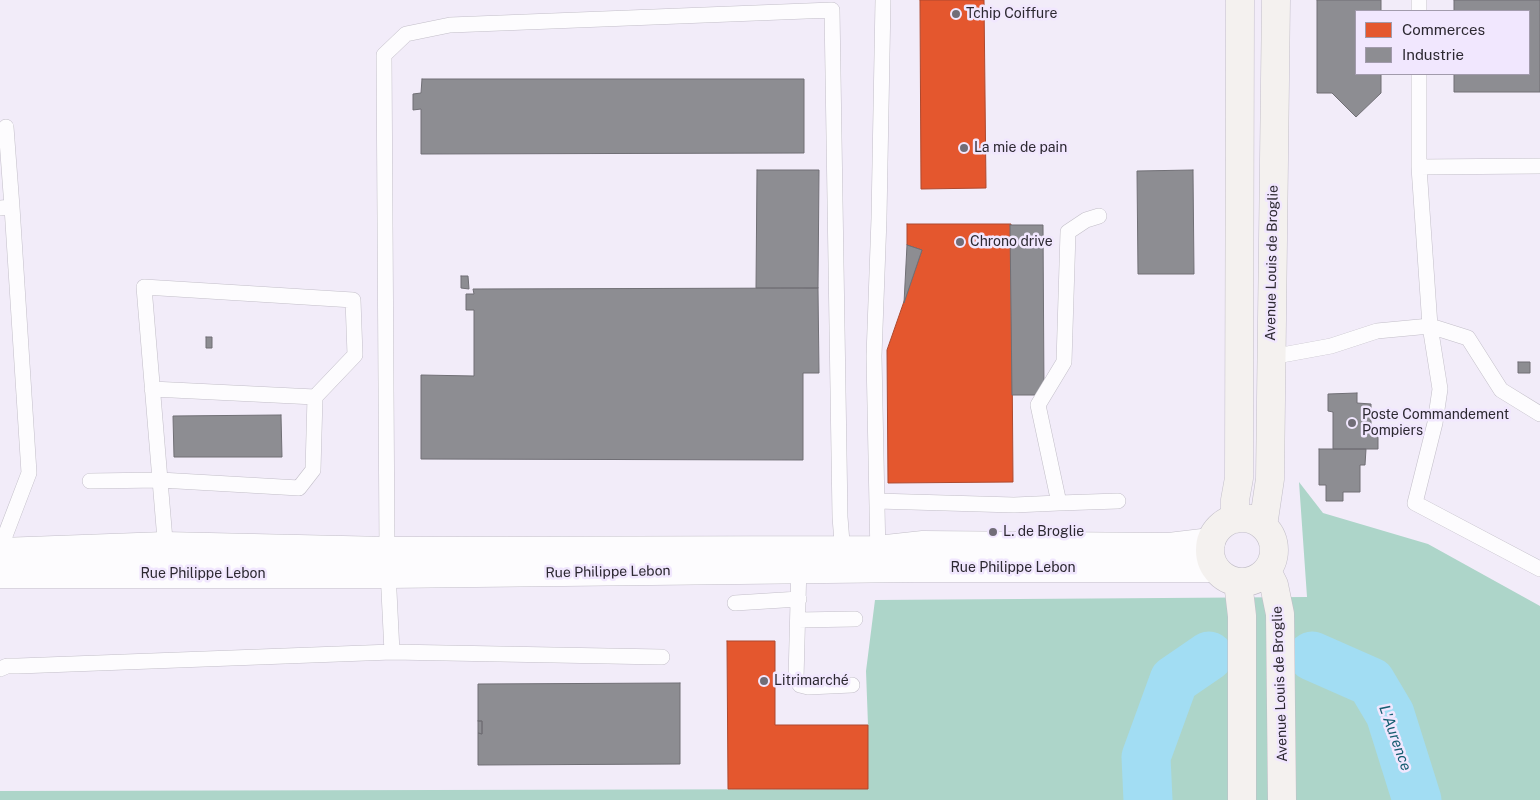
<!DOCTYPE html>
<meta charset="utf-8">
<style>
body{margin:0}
#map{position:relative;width:1540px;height:800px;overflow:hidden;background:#f2ecf9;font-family:"Public Sans",sans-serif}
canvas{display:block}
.legend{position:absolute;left:1355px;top:10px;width:175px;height:65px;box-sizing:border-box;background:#f1e7fe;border:1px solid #a29bac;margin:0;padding:6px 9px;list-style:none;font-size:15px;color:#2c2831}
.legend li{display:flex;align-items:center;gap:10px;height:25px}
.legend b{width:25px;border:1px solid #a29bac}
</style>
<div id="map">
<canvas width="1540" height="800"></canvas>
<ul class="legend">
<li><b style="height:14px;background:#e4572e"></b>Commerces</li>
<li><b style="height:14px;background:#8d8d92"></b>Industrie</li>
</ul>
</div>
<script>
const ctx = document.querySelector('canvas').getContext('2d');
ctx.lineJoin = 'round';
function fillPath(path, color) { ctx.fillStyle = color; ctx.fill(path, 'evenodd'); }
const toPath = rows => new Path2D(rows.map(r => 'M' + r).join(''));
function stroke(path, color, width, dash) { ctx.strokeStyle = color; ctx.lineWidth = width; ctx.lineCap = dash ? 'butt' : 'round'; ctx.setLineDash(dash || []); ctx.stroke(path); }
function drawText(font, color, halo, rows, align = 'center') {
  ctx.font = font + ' "Public Sans",sans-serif'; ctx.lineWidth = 5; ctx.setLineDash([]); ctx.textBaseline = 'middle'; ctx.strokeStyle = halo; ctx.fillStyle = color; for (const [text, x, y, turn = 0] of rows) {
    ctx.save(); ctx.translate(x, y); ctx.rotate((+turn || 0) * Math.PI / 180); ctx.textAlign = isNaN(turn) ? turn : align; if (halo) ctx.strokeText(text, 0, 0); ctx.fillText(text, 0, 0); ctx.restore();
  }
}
const forest = toPath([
 [1299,482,1323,513,1428,544,1540,606,1540,800,0,800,0,791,868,789,868,725,866,671,875,600,1307,597]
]);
const shops = toPath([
 [920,0,984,0,986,188,921,189,920,0],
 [907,224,1011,224,1013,482,888,483,887,350,922,250,907,245,907,224],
 [727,641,775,641,775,725,868,725,868,789,728,789,727,641]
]);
const industry = toPath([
 [1317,0,1381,0,1381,11,1356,11,1356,74,1381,74,1381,93,1356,117,1332,93,1317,93,1317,0],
 [1454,0,1540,0,1540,92,1454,92,1454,74,1529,74,1529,11,1454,11,1454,0],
 [422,79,804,79,804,153,421,154,421,109,413,110,413,94,421,93,422,79],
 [757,170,819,170,818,288,756,288,757,170],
 [1193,170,1194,274,1138,274,1137,171,1193,170],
 [1010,225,1043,225,1044,395,1012,395,1010,225],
 [907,245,922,250,904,303,907,245],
 [461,276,468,276,469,289,461,288,461,276],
 [818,288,819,373,803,373,803,460,421,459,421,375,474,376,474,310,466,310,466,294,474,294,473,289,818,288],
 [206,337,212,337,212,348,206,348,206,337],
 [1518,362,1530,362,1530,373,1518,373,1518,362],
 [1357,393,1357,403,1371,404,1371,434,1378,434,1378,449,1333,449,1333,412,1328,411,1328,394,1357,393],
 [281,415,282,457,174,457,173,416,281,415],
 [1319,449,1366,449,1365,465,1360,465,1360,492,1343,492,1343,501,1326,501,1326,485,1319,485,1319,449],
 [680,683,680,764,478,765,478,733,482,734,482,721,478,721,478,684,680,683],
 [478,721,482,721,482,734,478,733,478,721]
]);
const river = toPath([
 [1312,656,1371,682,1390,714,1417,800],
 [1148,800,1146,757,1174,680,1209,656]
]);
const service = toPath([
 [1419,0,1419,11],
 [1419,74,1419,167,1430,326,1440,389,1435,423,1415,503,1540,569],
 [6,127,12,207],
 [1419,167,1540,166],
 [0,208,12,207,29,473,0,549],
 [1271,357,1331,346,1377,331,1430,326,1468,338,1501,390,1540,414],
 [152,389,315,397,355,355,353,300,144,287,160,480,166,552],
 [90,481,160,480,299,488,313,470,315,397],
 [877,501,1014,505,1059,503,1038,405,1064,362,1068,232,1086,220,1099,216],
 [1059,503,1118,501],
 [878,557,874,356,879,218,883,0],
 [799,564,796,679,800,685,808,687,852,685],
 [735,603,799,599],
 [798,620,855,619],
 [662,657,392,652,387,551,384,55,406,34,450,25,832,10,840,517,843,555],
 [0,669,7,666,18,666,392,652]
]);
const tertiary = toPath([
 [0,552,165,546,387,551,877,550,923,545,1169,547,1211,542],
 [0,574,388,574,915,568,1215,568]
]);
const secondary = toPath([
 '1210 550a32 32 0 1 1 64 0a32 32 0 1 1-64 0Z',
 [1235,519,1235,500,1239,478,1240,0],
 [1263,526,1270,479,1276,0],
 [1267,571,1274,585,1280,614,1282,800],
 [1238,582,1242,616,1242,800]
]);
const markers = [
 [956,14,5,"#716d77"],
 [964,148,5,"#716d77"],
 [960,242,5,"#716d77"],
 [1352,423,5,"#716d77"],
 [993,532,5,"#716d77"],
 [764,681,5,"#716d77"]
];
const poiNames = [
 ["Tchip Coiffure",966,14],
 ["La mie de pain",974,148],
 ["Chrono drive",970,242],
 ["Poste Commandement",1362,415],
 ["Pompiers",1362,431],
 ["L. de Broglie",1003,532],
 ["Litrimarché",774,681]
];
const streetNames = [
 ["Avenue Louis de Broglie",1272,263,-89],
 ["Rue Philippe Lebon",1013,568],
 ["Rue Philippe Lebon",608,572,-1],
 ["Rue Philippe Lebon",203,574],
 ["Avenue Louis de Broglie",1280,684,-92]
];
const waterNames = [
 ["L'Aurence",1395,738,70]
];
fillPath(forest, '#add5c9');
fillPath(shops, '#e4572e');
stroke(shops, '#ad492f', 1);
fillPath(industry, '#8d8d92');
stroke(industry, '#706f75', 1);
stroke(river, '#a2ddf3', 49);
stroke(service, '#c2bec8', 16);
stroke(tertiary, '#c2bec8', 29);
stroke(secondary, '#c2bec8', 29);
stroke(service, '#fdfcfe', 15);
stroke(tertiary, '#fdfcfe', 28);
stroke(secondary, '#f4f1ef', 28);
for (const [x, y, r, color] of markers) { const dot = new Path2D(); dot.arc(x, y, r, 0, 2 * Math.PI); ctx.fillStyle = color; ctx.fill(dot); stroke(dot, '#f1e7fe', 2); }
drawText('14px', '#2c2831', '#f1e7fe', poiNames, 'left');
drawText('14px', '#2c2831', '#f1e7fe', streetNames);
drawText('italic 15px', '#165d70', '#f1e7fe', waterNames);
</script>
